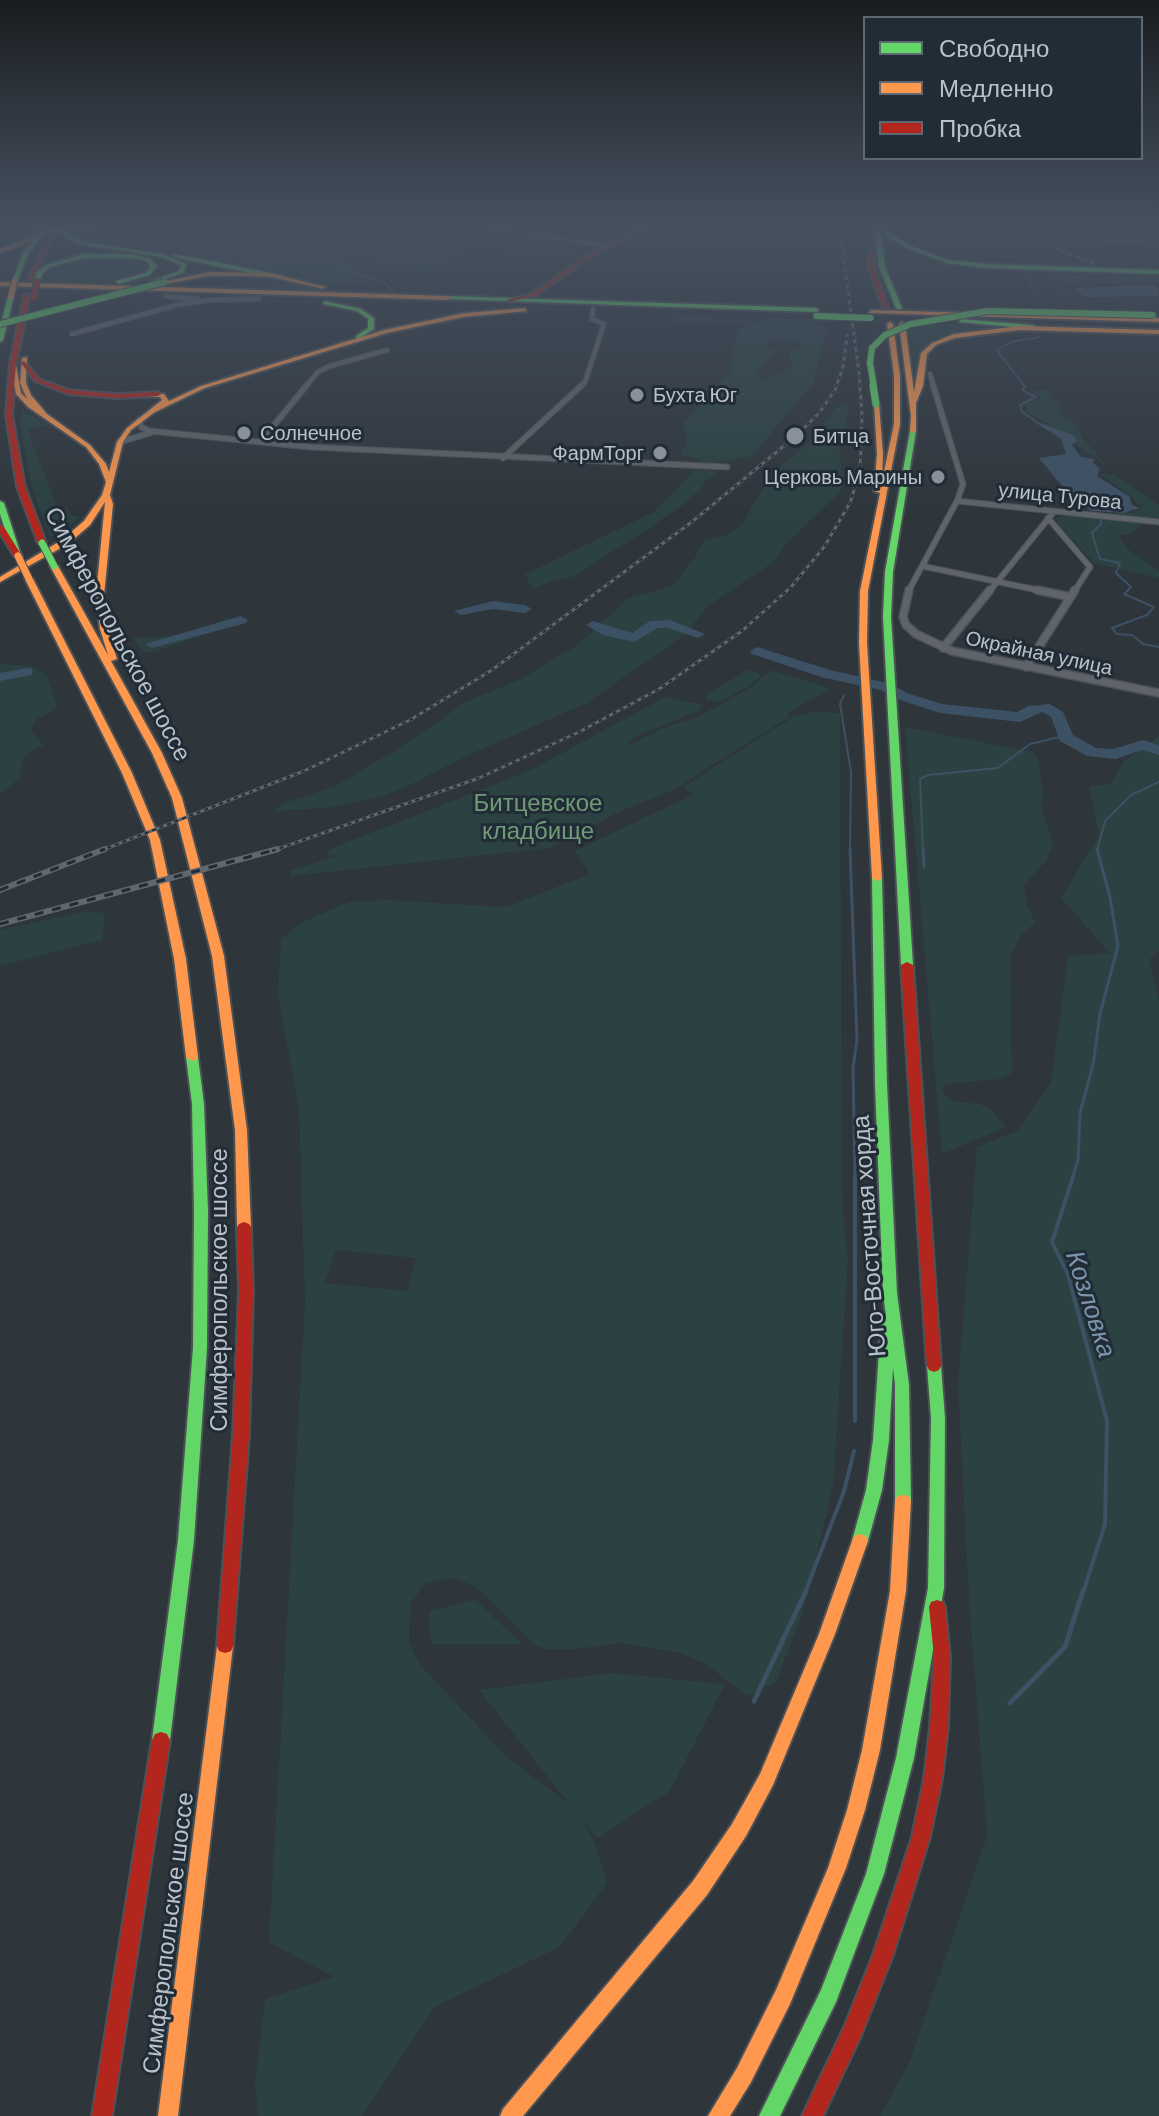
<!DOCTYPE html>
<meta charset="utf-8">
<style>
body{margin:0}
#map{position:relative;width:1159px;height:2116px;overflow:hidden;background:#2e353b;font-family:Barlow,sans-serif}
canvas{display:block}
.legend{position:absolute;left:863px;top:16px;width:280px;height:144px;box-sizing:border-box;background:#212c36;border:2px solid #5e6872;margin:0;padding:10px 14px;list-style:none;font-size:24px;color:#b9c2cb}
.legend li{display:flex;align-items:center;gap:16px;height:40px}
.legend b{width:40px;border:2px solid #5e6872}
</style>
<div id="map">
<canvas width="1159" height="2116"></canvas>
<ul class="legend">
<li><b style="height:10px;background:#63d668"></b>Свободно</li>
<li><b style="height:10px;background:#ff974d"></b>Медленно</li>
<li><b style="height:10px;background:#b3261e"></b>Пробка</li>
</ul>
</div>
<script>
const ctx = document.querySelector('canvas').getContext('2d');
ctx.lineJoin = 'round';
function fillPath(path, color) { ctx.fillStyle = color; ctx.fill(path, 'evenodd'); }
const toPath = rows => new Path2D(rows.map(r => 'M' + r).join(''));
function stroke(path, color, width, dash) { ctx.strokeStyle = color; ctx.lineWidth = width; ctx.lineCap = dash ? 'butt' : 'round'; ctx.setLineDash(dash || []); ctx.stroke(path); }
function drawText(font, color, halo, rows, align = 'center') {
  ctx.font = font + ' Barlow,sans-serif'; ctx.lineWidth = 6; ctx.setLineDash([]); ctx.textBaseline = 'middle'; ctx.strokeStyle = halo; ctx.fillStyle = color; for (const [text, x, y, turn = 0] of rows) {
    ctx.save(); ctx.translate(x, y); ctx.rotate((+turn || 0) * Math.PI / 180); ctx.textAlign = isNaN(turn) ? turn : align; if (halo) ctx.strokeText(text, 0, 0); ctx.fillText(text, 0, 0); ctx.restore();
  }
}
const green = toPath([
 [100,224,155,224,119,229,128,232,131,237,149,238,232,233,239,235,239,238,248,238,257,232,268,233,303,226,319,233,334,235,362,224,454,224,591,245,576,254,541,258,473,249,435,271,418,273,407,272,409,266,384,266,335,254,338,260,351,266,352,271,369,280,364,284,341,286,184,252,125,247,119,243,87,243,84,236,83,242,67,232],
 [85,257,129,257,150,266,145,273,120,281,46,284,46,278,52,268],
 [979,274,1159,276,1159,282,1065,285,1077,299,1065,296,1050,279,1032,277,1041,297,1004,299,1034,297,1025,277],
 [230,275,264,276,344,293,277,290,251,286,254,282,245,278,202,278],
 [683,315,766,323,761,321,765,318,825,319,825,324,777,323,827,326,813,383,752,456,707,464,699,462,699,459,680,455,687,441,683,423,730,372,738,331,745,323,665,322],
 [770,341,795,342,803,346,789,353,793,367,763,380,756,377,761,366,774,353,774,350,763,346],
 [907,322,984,325,1014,327,966,331,931,342,918,355,916,382],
 [1048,390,1051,397,1060,403,1058,410,1063,417,1073,421,1083,438,1114,474,1096,457,1078,447,1074,438,1028,413,1026,404,1041,398,1030,391],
 [841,402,849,407,839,455,844,479,840,492,787,543,775,561,706,607,686,634,587,703,464,757,414,783,384,796,327,808,274,811,281,804,336,786,412,740,464,703,523,678,577,645,627,599,674,585,696,556,703,541,729,534,742,524,764,487,761,481,809,443],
 [22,410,50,425,27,429,55,501,61,508,68,508,72,516,80,517,58,536,49,536,31,484,20,423],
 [695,470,713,471,717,475,705,481,702,488,681,506,648,529,573,577,552,581,536,588,529,583,525,574,654,512],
 [1099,474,1114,475,1159,505,1159,520,1090,514,1087,512,1131,513,1142,508,1131,496],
 [1066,515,1159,524,1140,525,1133,533,1118,536,1129,550,1159,570,1159,578,1094,563,1058,524,1056,518],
 [230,618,243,622,154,652,141,652,135,638,178,636],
 [0,664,31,666,47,676,58,707,36,720,31,731,44,745,25,755,20,770,21,777,0,795],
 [749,669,759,673,760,677,747,687,720,702,706,700,706,694],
 [771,670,830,688,787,714,791,716,671,791,619,812,550,848,291,876,289,871,340,855,325,856,330,849,531,770,665,697,704,705,698,711,639,735,628,741,628,746,664,728,698,717,750,688],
 [817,711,840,714,842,1203,848,1261,833,1486,802,1615,776,1682,748,1696,704,1663,680,1653,622,1643,577,1649,546,1649,534,1645,475,1586,452,1578,425,1583,411,1604,409,1629,409,1642,420,1665,508,1758,569,1804,479,1690,611,1673,725,1684,670,1791,597,1838,583,1822,595,1843,607,1883,560,1947,434,2007,362,2116,258,2116,255,2083,265,1999,334,1977,269,1942,305,1303,299,1110,278,993,281,939,303,922,349,902,387,900,506,907,590,874,575,851,694,794,683,787,793,717],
 [336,1250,416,1258,407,1291,325,1283],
 [905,727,1033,752,1038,760,1043,792,1041,808,1053,843,1046,861,1024,885,1027,904,1035,923,1022,934,1010,956,1012,1073,1001,1079,945,1084,942,1092,952,1101,980,1104,992,1110,1006,1127,942,1154],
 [1159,736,1159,950,1149,960,1159,1000,1159,2116,880,2116,910,2061,987,1836,969,1600,958,1385,977,1147,1017,1131,1051,1083,1068,956,1110,953,1061,898,1099,836,1089,787,1111,783,1124,761],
 [87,911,105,913,102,940,0,966,0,930],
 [476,1600,522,1644,431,1644,429,1611]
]);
const water = toPath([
 [1156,285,1159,296,1085,297,1073,288],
 [1030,419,1073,435,1077,441,1072,445,1081,457,1095,459,1093,463,1100,469,1097,476,1130,497,1132,505,1140,508,1124,513,1091,511,1072,498,1039,458,1066,454,1061,439]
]);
const streamFar3 = toPath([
 [224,240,274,245,287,253,344,260],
 [356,264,340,269,385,283,394,292],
 [1034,420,1022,412,1020,405,1036,397,1022,390,1025,387,997,350,1011,342,1040,337],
 [1101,518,1101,524,1092,533,1100,559,1120,563,1116,573,1131,587,1124,594,1154,607,1147,615,1112,628,1117,634,1132,635,1143,644,1159,647],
 [844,695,840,704,851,772,850,851],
 [923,851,920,779,928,775,998,768,1030,744,1064,736],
 [1097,851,1105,821,1131,795,1159,782]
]);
const streamFar2 = toPath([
 [850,849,857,1040,853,1068,855,1179],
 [923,849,924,867],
 [1072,1179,1078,1161,1080,1113,1093,1065,1100,1014,1118,946,1110,897,1097,849]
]);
const streamFar1 = toPath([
 [1073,1177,1052,1242,1068,1275,1107,1421,1105,1524,1083,1593],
 [855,1421,855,1177],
 [805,1593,844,1491,854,1451]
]);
const stream = toPath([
 [754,1701,806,1591],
 [1010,1703,1065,1647,1083,1591]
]);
const river = toPath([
 [493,601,525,605,532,609,525,613,493,609,461,615,454,611,493,601],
 [241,616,248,620,246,623,152,648,145,644,241,616],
 [670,620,705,634,698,638,668,628,658,628,634,642,603,635,586,625,593,621,632,633,650,621,670,620],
 [757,647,830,670,891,684,907,693,942,704,1017,712,1028,706,1050,704,1063,712,1073,735,1096,748,1113,749,1143,740,1159,745,1159,755,1142,750,1116,759,1087,756,1060,741,1051,717,1042,712,1020,722,940,713,897,699,881,690,821,677,752,654,750,651,757,647],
 [27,668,32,669,32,675,0,681,0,673,27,668]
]);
const streetFar2 = toPath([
 [466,224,608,246],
 [166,296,198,299],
 [72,334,177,305,209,300,259,299],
 [930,374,934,387],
 [305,387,318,372,330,366,387,350],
 [579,387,585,382,604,324,592,319,593,309]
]);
const streetFar1 = toPath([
 [139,420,141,427,150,431,310,447,727,467],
 [261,441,307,385],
 [120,442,150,433],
 [503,458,582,385],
 [957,501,1159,522],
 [1048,518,1090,567,1074,592],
 [922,566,1047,592],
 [908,592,957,501,963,484,933,385],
 [989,592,1052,514]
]);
const street = toPath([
 [909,590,903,617,906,625,916,634,952,651,1159,693],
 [1037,590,1071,597],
 [943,648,990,590],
 [1026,667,1075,590]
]);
const fast = toPath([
 [47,224,52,224,29,252,18,280,13,281,23,252,47,224],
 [874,224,883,224,891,234,911,246,948,260,985,264,1159,270,1159,274,985,268,947,263,907,248,887,236,880,227,885,267,902,308,899,310,896,308,879,267,874,224],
 [61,225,70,236,83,242,162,254,187,264,183,273,152,283,152,281,179,271,181,265,161,257,80,244,66,238,58,227,61,225],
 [84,254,132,254,150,259,157,266,150,275,118,284,116,281,146,273,151,266,146,261,132,258,84,258,50,267,42,274,39,282,34,281,37,272,46,265,84,254],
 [174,254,271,273,274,275,271,277,172,257,174,254],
 [11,294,14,296,3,340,0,342,0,328,8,296,11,294],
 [448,296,816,308,819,310,816,312,446,299,448,296],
 [325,301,361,309,374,318,374,329,360,338,356,338,356,336,368,328,368,319,357,311,323,304,325,301],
 [961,319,1033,325,1036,327,1033,329,959,322,961,319],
 [913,429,916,431,893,572,891,617,913,965,907,968,901,965,883,617,885,572,910,431,913,429],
 [0,501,4,503,20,552,19,554,12,552,0,514,0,501],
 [877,875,882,878,887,1084,897,1293,909,1385,911,1501,909,1506,903,1507,897,1506,895,1501,895,1385,893,1368,889,1440,882,1490,868,1541,866,1546,860,1548,854,1546,852,1541,866,1490,873,1440,881,1322,886,1317,883,1293,875,1084,872,878,877,875],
 [192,1053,198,1057,204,1104,208,1211,207,1348,194,1540,170,1740,167,1746,161,1748,155,1746,152,1740,178,1540,193,1348,194,1211,192,1104,186,1057,192,1053],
 [934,1360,939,1362,941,1366,945,1418,944,1588,914,1758,884,1874,836,2002,780,2116,759,2116,821,1990,866,1874,896,1758,928,1588,931,1418,927,1366,929,1362,934,1360]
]);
const slow = toPath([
 [36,236,38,239,0,253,0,249,36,236],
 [209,272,271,273,326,287,323,289,271,277,245,276,209,276,165,284,162,282,209,272],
 [0,282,448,296,451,298,448,300,0,286,0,282],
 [525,308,527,311,464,317,387,333,205,388,155,412,131,430,123,442,110,495,113,504,104,595,108,629,117,659,111,661,162,753,182,798,224,956,247,1130,251,1227,249,1230,244,1232,239,1230,237,1227,235,1130,212,956,172,798,152,753,50,566,54,564,58,566,108,655,100,629,96,595,105,502,90,525,68,544,0,582,0,577,62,540,84,521,102,495,106,482,99,464,86,447,28,407,16,394,10,365,13,363,16,365,21,393,27,399,20,383,22,358,27,357,26,383,31,395,47,414,90,445,106,464,109,472,117,442,127,428,162,400,160,397,146,396,146,394,164,394,169,401,201,386,384,330,464,313,525,308],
 [871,310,1159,318,1159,322,869,313,871,310],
 [890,322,893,324,900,375,900,424,868,591,867,643,882,878,877,881,872,878,859,643,860,591,880,493,874,491,877,454,874,403,879,404,883,454,882,481,894,424,894,375,887,324,890,322],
 [902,322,905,324,914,392,921,353,932,343,954,334,1019,326,1159,330,1159,334,1019,330,955,338,936,345,927,354,923,386,916,403,916,431,913,433,910,431,911,416,899,324,902,322],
 [26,577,33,579,132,773,160,840,186,959,198,1057,196,1060,192,1061,186,1057,174,959,150,840,122,773,25,579,26,577],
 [903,1495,909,1496,911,1501,906,1591,880,1750,865,1810,846,1868,790,2004,751,2082,730,2116,708,2116,737,2068,776,1990,828,1868,847,1810,862,1750,890,1591,895,1501,897,1496,903,1495],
 [860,1534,866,1536,868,1541,835,1634,773,1785,746,1836,707,1895,523,2116,500,2116,503,2109,693,1881,732,1824,760,1774,819,1634,852,1541,854,1536,860,1534],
 [225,1639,231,1641,233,1646,178,2116,158,2116,217,1646,219,1641,225,1639]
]);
const jam = toPath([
 [61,224,66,224,50,243,31,281,27,281,45,243,61,224],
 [645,224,651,224,591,257,535,296,509,302,506,300,531,294,587,255,645,224],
 [868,252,873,253,875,270,888,308,883,307,869,270,868,252],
 [27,294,30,296,16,363,12,415,25,487,46,543,42,545,38,543,17,487,6,415,10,363,24,296,27,294],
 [24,361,39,379,69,390,118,394,158,392,161,394,158,396,118,398,68,394,35,381,21,363,24,361],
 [0,525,4,527,22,556,21,558,14,556,0,533,0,525],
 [907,962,913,965,941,1366,939,1370,934,1372,929,1370,927,1366,901,965,907,962],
 [244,1222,249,1224,251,1227,253,1292,249,1435,233,1646,231,1651,225,1653,219,1651,217,1646,233,1435,239,1292,237,1227,239,1224,244,1222],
 [937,1600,943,1602,945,1607,950,1657,948,1727,942,1779,930,1837,893,1955,860,2038,823,2116,802,2116,845,2025,873,1955,912,1837,924,1779,930,1727,934,1657,929,1607,931,1602,937,1600],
 [161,1732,167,1734,170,1740,112,2116,92,2116,152,1740,155,1734,161,1732]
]);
const railFar1 = toPath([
 [1004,224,1063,237,1159,244],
 [1035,240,1093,263],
 [100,851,304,771,410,720,492,670,693,521,796,436,819,413,835,390,843,367,847,336],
 [272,851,479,778,579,732,659,689,742,631,791,587,824,547,850,503,860,471,862,416,859,372,839,224]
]);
const rail = toPath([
 [0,890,105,849],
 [0,924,278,849]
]);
const fastBridgeFar1 = toPath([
 [816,316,871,318],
 [0,324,165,282],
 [874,387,870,363,872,348,885,335,911,324,988,311,1153,315]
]);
const fastBridge = toPath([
 [873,385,876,404],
 [42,543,54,566]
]);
const slowBridgeFar1 = toPath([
 [29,224,51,230,93,224],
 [11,296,15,280]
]);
const slowBridge = toPath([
 [18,556,29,579]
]);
const jamBridge = toPath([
 [34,297,37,281]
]);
const markers = [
 [637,395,8,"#889199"],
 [244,433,8,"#889199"],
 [795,436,10,"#889199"],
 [660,453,8,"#889199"],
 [938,477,8,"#889199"]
];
const farPoinames = [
 ["Бухта Юг",653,395],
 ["Солнечное",260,433],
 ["Битца",813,436],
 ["ФармТорг",644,453,"right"],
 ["Церковь Марины",922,477,"right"]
];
const farStreetnames = [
 ["улица Турова",1060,496,6],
 ["Окрайная улица",1039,653,12]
];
const streetNames = [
 ["Симферопольское шоссе",118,634,62],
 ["Юго-Восточная хорда",869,1236,-94],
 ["Симферопольское шоссе",219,1290,-90],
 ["Симферопольское шоссе",168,1933,-83]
];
const parkNames = [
 ["Битцевское",538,803],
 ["кладбище",538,831]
];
const waterNames = [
 ["Козловка",1091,1304,72]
];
fillPath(green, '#2b4142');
fillPath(water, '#3d5165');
stroke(streamFar3, '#3d5165', 2);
stroke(streamFar2, '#3d5165', 3);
stroke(streamFar1, '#3d5165', 4);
stroke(stream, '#3d5165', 5);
fillPath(river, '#3d5165');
stroke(streetFar2, '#4c5156', 6);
stroke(streetFar1, '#4c5156', 7);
stroke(street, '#4c5156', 10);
stroke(fast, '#4c5156', 4);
stroke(slow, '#4c5156', 4);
stroke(jam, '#4c5156', 4);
stroke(streetFar2, '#5e6469', 4);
stroke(streetFar1, '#5e6469', 5);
stroke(street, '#5e6469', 7);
fillPath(fast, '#63d668');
fillPath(slow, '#ff974d');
fillPath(jam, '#b3261e');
stroke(railFar1, '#62676d', 3);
stroke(rail, '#62676d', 6);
stroke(railFar1, '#212c36', 2, [4]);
stroke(rail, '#212c36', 3, [9]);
stroke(fastBridgeFar1, '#4c5156', 8, []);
stroke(fastBridge, '#4c5156', 9, []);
stroke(slowBridgeFar1, '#4c5156', 8, []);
stroke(slowBridge, '#4c5156', 9, []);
stroke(jamBridge, '#4c5156', 8, []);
stroke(fastBridgeFar1, '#63d668', 6);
stroke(fastBridge, '#63d668', 7);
stroke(slowBridgeFar1, '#ff974d', 6);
stroke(slowBridge, '#ff974d', 7);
stroke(jamBridge, '#b3261e', 6);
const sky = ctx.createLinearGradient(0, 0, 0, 521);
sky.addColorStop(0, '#191d20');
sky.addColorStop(0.43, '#465160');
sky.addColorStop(1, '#46516000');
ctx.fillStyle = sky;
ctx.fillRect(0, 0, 1159, 521);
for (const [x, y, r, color] of markers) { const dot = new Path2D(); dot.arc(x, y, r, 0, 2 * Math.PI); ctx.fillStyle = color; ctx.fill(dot); stroke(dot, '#212c36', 3); }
drawText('20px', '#b9c2cb', '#212c36', farPoinames, 'left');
drawText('20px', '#b9c2cb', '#212c36', farStreetnames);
drawText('24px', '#b9c2cb', '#212c36', streetNames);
drawText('24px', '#719b77', '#212c36', parkNames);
drawText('italic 26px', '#7b95ac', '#212c36', waterNames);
</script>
